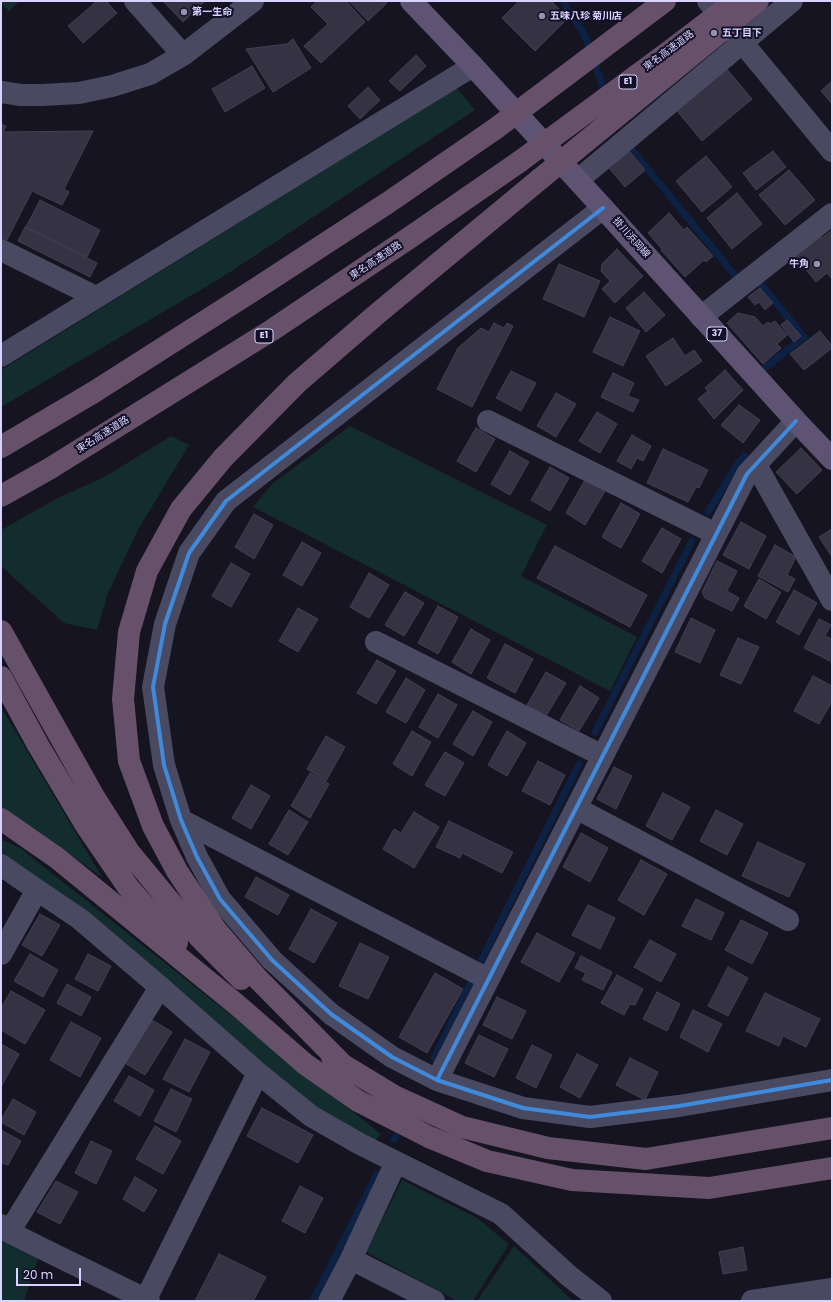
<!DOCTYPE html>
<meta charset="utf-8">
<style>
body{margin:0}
#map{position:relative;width:833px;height:1302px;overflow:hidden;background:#161421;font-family:Poppins,sans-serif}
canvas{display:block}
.frame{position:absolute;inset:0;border:2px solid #d9d4ff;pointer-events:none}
.scale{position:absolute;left:16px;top:1268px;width:65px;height:18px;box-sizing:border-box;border:2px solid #d9d4ff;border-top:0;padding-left:5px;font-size:12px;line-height:14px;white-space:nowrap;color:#d9d4ff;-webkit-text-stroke:3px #130f26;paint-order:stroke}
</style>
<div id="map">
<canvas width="833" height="1302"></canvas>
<div class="frame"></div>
<div class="scale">20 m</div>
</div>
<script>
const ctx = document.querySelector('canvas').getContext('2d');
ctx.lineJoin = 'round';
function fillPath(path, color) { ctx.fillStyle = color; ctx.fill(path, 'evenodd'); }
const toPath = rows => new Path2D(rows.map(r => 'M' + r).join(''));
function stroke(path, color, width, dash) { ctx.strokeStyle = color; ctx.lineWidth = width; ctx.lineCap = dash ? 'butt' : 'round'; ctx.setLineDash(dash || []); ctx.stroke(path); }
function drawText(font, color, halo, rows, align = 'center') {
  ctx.font = font + ' Poppins,"Noto Sans JP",sans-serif'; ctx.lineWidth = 4; ctx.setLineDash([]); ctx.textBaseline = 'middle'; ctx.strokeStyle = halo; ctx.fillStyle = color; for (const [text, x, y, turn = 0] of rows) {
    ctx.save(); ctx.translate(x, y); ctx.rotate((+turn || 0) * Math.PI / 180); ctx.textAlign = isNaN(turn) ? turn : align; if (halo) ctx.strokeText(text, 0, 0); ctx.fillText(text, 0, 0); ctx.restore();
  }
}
const green = toPath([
 [1,1,20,1,9,11,1,3],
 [457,88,475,110,221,278,1,407,1,370],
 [350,426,547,525,521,576,637,637,610,691,253,507,272,484],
 [171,436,189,445,138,530,108,593,97,630,64,623,3,568,1,562,1,533,3,529,56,499,106,476],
 [1,707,102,877,1,807],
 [1,839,20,848,381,1134,368,1148,1,865],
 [402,1180,477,1218,509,1244,473,1301,457,1301,366,1252],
 [1,1230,39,1256,24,1301,1,1301],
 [514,1246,573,1301,477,1301]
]);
const stream = toPath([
 [564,1,566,7,584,34,595,63,605,95],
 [631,149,738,279],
 [760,283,804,337,766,367],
 [708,512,736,466,744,456],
 [595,732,692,541],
 [481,961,579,764],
 [434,1058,470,984],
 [394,1139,396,1137],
 [313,1301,377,1174]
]);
const building = toPath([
 [97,1,106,1,117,13,83,43,68,26,97,1],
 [163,1,205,1,183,22,163,1],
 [317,1,346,1,365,22,321,63,304,46,328,24,311,7,317,1],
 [349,1,385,1,387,3,368,21,349,1],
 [519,1,551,1,568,18,535,51,502,18,519,1],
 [293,39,311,68,273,92,246,49,287,44,293,39],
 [416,55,426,66,400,91,389,81,416,55],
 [252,66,265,88,225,112,212,89,252,66],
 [726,68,752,99,702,141,677,111,726,68],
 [832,81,832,104,821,91,832,81],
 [368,87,380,100,360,119,348,106,368,87],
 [1,124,6,126,3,132,93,131,64,189,69,192,62,205,32,191,7,240,1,237,1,124],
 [629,151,645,170,625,187,609,168,629,151],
 [773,151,786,167,756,190,743,173,773,151],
 [706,156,732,187,702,212,676,181,706,156],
 [789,170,815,200,785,225,759,195,789,170],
 [737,193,762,224,732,249,707,218,737,193],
 [40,200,100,230,87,257,26,227,40,200],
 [669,213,684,230,687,227,713,256,706,262,704,260,685,277,661,250,662,249,648,233,669,213],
 [25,227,97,263,90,277,18,241,25,227],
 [832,230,832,279,827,273,816,282,795,256,820,236,822,238,832,230],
 [617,249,643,276,615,303,602,289,610,281,601,271,602,264,617,249],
 [559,264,600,281,584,317,543,299,559,264],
 [760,288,773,303,765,310,759,302,755,305,748,297,760,288],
 [644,292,665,315,646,332,626,308,644,292],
 [738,313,755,317,763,326,768,322,770,324,775,321,787,335,777,344,781,348,763,364,727,323,738,313],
 [610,317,640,331,623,366,593,352,610,317],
 [787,320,801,336,794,342,781,325,787,320],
 [494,323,504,328,507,323,513,326,472,407,437,389,458,348,481,328,489,332,494,323],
 [820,331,832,346,832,348,804,370,790,354,820,331],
 [673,338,685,356,694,350,702,361,666,386,646,356,673,338],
 [725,370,743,390,714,419,698,399,708,391,705,388,725,370],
 [511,371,536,383,521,411,496,398,511,371],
 [613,373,634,383,628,396,639,400,633,412,601,397,613,373],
 [556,393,576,404,556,437,537,426,556,393],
 [739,405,760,420,743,443,721,425,739,405],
 [597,412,617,424,600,453,579,441,597,412],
 [476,428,495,439,476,472,457,461,476,428],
 [632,435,651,446,643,461,637,458,631,469,617,461,632,435],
 [801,448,822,470,797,494,776,472,801,448],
 [663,449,708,470,699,488,696,487,688,502,647,483,663,449],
 [510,451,529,462,510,495,491,484,510,451],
 [550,467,569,478,550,511,531,500,550,467],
 [585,480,605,491,585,525,566,513,585,480],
 [621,503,640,514,621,548,602,537,621,503],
 [254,514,273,525,254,559,235,547,254,514],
 [741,522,766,536,749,569,723,555,741,522],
 [662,528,681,539,662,573,642,561,662,528],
 [832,529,832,557,819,537,832,529],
 [302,542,321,553,302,586,283,575,302,542],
 [775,545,796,557,787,575,795,579,788,592,758,576,775,545],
 [555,546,647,595,630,627,537,578,555,546],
 [717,561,737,571,727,591,739,598,732,611,705,598,702,592,717,561],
 [231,563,250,574,231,607,212,596,231,563],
 [369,573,389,585,369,618,350,607,369,573],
 [759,579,781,592,766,619,744,606,759,579],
 [794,590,817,603,799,635,776,622,794,590],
 [405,592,424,603,404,636,385,625,405,592],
 [438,606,458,617,438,654,418,643,438,606],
 [298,608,318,619,298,652,279,641,298,608],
 [691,618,715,630,700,663,675,652,691,618],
 [819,619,831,625,825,636,832,639,832,662,804,648,819,619],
 [471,629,490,640,471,674,452,662,471,629],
 [738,638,759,647,741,684,720,675,738,638],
 [505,644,533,659,515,693,487,678,505,644],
 [377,660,396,671,376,704,357,693,377,660],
 [546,672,566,683,546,716,527,705,546,672],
 [813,676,832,686,832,701,819,724,794,711,813,676],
 [406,678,425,690,406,723,386,712,406,678],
 [580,686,599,698,579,731,560,720,580,686],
 [438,694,457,705,438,738,419,727,438,694],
 [473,711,492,722,473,756,453,744,473,711],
 [412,731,431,742,412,776,393,764,412,731],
 [507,731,526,743,507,776,488,765,507,731],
 [326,736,345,747,326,781,307,769,326,736],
 [445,752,464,763,445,796,425,785,445,752],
 [538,761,565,775,550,805,522,791,538,761],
 [614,767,632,776,616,809,597,799,614,767],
 [310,773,329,784,310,818,291,806,310,773],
 [251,785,270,796,251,829,232,818,251,785],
 [663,793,690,807,672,840,646,826,663,793],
 [289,810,308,822,288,855,269,844,289,810],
 [716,810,743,824,727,855,700,841,716,810],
 [414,812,439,827,414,868,383,849,394,829,401,833,414,812],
 [449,821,513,852,502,873,462,853,460,858,436,847,449,821],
 [581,833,608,848,590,882,563,867,581,833],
 [758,842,805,864,789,897,742,876,758,842],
 [641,860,667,874,644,915,618,900,641,860],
 [256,877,289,895,278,915,245,897,256,877],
 [696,899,724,913,711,940,682,926,696,899],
 [588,905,615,918,600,949,572,935,588,905],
 [311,909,337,923,314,963,289,949,311,909],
 [40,914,60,925,42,956,22,945,40,914],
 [741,920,768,933,752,964,725,950,741,920],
 [537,933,575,953,559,982,521,962,537,933],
 [650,940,676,954,661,982,634,967,650,940],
 [360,943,389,957,368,999,339,986,360,943],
 [30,954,58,970,43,997,14,981,30,954],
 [88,954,111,966,98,991,75,979,88,954],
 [581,956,612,972,603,990,582,980,586,973,575,968,581,956],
 [728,967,748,978,728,1016,708,1006,728,967],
 [435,973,463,989,427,1053,399,1037,435,973],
 [617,975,643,989,635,1005,630,1004,624,1015,601,1003,617,975],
 [67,984,91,997,81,1016,57,1003,67,984],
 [11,991,45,1010,25,1044,1,1030,1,1008,11,991],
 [657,992,680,1004,667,1031,643,1019,657,992],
 [765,993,820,1019,806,1047,783,1036,779,1046,746,1031,765,993],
 [497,997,526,1011,512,1039,483,1025,497,997],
 [693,1010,722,1024,708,1052,680,1037,693,1010],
 [149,1018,172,1032,145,1075,123,1062,149,1018],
 [71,1022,101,1038,80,1077,50,1060,71,1022],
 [479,1035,508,1049,494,1077,465,1063,479,1035],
 [185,1039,210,1052,189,1092,163,1079,185,1039],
 [1,1044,19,1054,1,1087,1,1044],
 [532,1045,552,1055,536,1088,516,1078,532,1045],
 [577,1054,598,1065,580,1098,560,1087,577,1054],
 [630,1058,658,1072,645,1100,616,1085,630,1058],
 [129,1076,154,1090,140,1116,114,1101,129,1076],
 [171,1089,192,1099,176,1132,154,1121,171,1089],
 [13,1099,36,1112,24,1135,1,1122,1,1120,13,1099],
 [262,1108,313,1135,298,1163,247,1136,262,1108],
 [155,1126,181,1141,163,1174,136,1159,155,1126],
 [1,1130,21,1141,8,1165,1,1163,1,1130],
 [91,1141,112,1151,96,1184,75,1173,91,1141],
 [135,1177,157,1190,144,1212,123,1199,135,1177],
 [56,1181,78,1192,60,1224,37,1212,56,1181],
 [300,1186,323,1198,305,1233,282,1221,300,1186],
 [743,1247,747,1270,723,1274,719,1252,743,1247],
 [219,1254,266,1277,253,1301,195,1301,219,1254]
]);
const minor = toPath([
 [135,1,183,55],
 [708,1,832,151],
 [1,92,21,95,42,95,79,93,112,86,150,74,183,55,253,1],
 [578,180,792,1],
 [603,208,226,501,189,553,165,624,153,687,164,765,181,820,197,857,220,899,272,960,331,1014,392,1057,437,1080,523,1108,590,1117,679,1106,832,1080],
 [1,250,96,297],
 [701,317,832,214],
 [1,356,473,66],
 [488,421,716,534],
 [756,465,832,600],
 [376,642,603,756],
 [576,808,788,920],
 [181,820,488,979],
 [1,865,37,890,80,919,160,987,258,1073,311,1116,360,1144,501,1214,569,1276,601,1301],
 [1,954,37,890],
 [437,1080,747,474,796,421],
 [1,1225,9,1232,43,1249,149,1301],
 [9,1232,160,987],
 [351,1259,434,1301],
 [146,1299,258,1073],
 [329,1301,351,1259,396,1162],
 [752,1301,832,1289]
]);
const major = toPath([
 [411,1,473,66,603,208,796,421,832,459]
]);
const highway = toPath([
 [1,447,94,392,254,290,389,202,495,129],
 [1,496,49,469,272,330,412,236,519,162],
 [1,631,94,797,129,852,200,938,241,979],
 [1,677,38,745,85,824,128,887,177,942],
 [1,819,57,858,236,1004,305,1064,358,1101,429,1137,487,1161,572,1180,709,1188,832,1168],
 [332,1057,343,1065,394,1096,462,1127,548,1148,646,1159,832,1128],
 [343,1065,256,977,216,930,177,871,153,826,129,761,123,699,129,632,147,571,181,509,223,458,297,383,377,314,540,179]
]);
const highwayBridge = toPath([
 [495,129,665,1],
 [519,162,667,53,733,3],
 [540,179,758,1]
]);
const cycleway = toPath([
 [603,208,226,501,189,553,165,624,153,687,164,765,181,820,197,857,220,899,272,960,331,1014,392,1057,437,1080,523,1108,590,1117,679,1106,832,1080],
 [437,1080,747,474,796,421]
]);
const markers = [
 [184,12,4,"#9591b1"],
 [542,16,4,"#9591b1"],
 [714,33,4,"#9591b1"],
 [817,264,4,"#9591b1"]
];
const shields = [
 [628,82,18],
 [717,334,20],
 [264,336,18]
];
const shieldNames = [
 ["E1",628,82],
 ["37",717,334],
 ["E1",264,336]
];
const poiNames = [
 ["第一生命",192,12],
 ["五味八珍 菊川店",550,16],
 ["五丁目下",722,33],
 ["牛角",809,264,"right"]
];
const streetNames = [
 ["東名高速道路",669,51,-37],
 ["掛川浜岡線",631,238,48],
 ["東名高速道路",376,261,-34],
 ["東名高速道路",103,435,-32]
];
fillPath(green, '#132c2d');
stroke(stream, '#0d2144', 7);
fillPath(building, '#343243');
stroke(building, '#433f54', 1);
stroke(minor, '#4a4962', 22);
stroke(major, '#5e5373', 22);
stroke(highway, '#67516a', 22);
stroke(highwayBridge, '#67516a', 22);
stroke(cycleway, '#408adc', 4);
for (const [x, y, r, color] of markers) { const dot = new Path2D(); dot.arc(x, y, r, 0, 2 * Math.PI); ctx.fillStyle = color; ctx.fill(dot); stroke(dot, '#130f26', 1.5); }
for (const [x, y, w] of shields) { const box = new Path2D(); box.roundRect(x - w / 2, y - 7, w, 14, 3); ctx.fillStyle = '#130f26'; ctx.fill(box); stroke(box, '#d9d4ff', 1); }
drawText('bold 9px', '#d9d4ff', null, shieldNames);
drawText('bold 10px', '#d9d4ff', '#130f26', poiNames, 'left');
drawText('10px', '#d9d4ff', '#130f26', streetNames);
</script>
